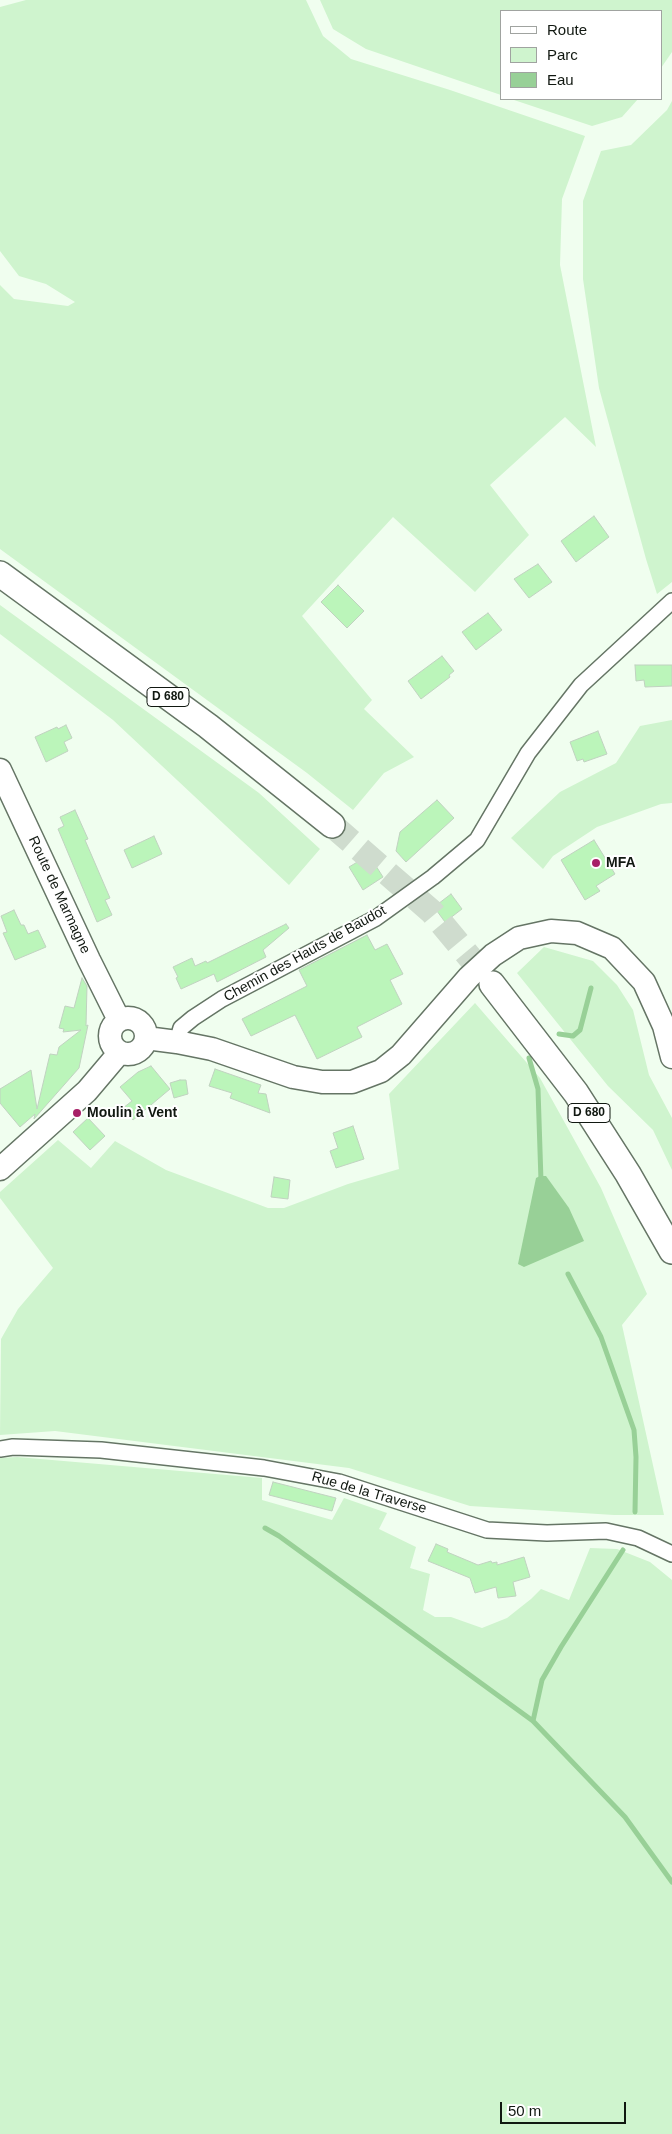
<!DOCTYPE html>
<meta charset="utf-8">
<style>
body{margin:0}
#map{position:relative;width:672px;height:2134px;overflow:hidden;background:#f0feef;font-family:Helvetica,sans-serif}
canvas{display:block}
.legend{position:absolute;left:500px;top:10px;width:162px;height:90px;box-sizing:border-box;background:#fff;border:1px solid #a0a3a0;margin:0;padding:6px 9px;list-style:none;font-size:15px;color:#111811}
.legend li{display:flex;align-items:center;gap:10px;height:25px}
.legend b{width:25px;border:1px solid #a0a3a0}
.scale{position:absolute;left:500px;top:2102px;width:126px;height:22px;box-sizing:border-box;border:2px solid #111811;border-top:0;padding-left:6px;font-size:15px;line-height:18px;white-space:nowrap;color:#111811;-webkit-text-stroke:4px #fff;paint-order:stroke}
</style>
<div id="map">
<canvas width="672" height="2134"></canvas>
<ul class="legend">
<li><b style="height:6px;background:#fff"></b>Route</li>
<li><b style="height:14px;background:#cff4ce"></b>Parc</li>
<li><b style="height:14px;background:#98d097"></b>Eau</li>
</ul>
<div class="scale">50 m</div>
</div>
<script>
const ctx = document.querySelector('canvas').getContext('2d');
ctx.lineJoin = 'round';
function fillPath(path, color) { ctx.fillStyle = color; ctx.fill(path, 'evenodd'); }
const toPath = rows => new Path2D(rows.map(r => 'M' + r).join(''));
function stroke(path, color, width, dash) { ctx.strokeStyle = color; ctx.lineWidth = width; ctx.lineCap = dash ? 'butt' : 'round'; ctx.setLineDash(dash || []); ctx.stroke(path); }
function drawText(font, color, halo, rows, align = 'center') {
  ctx.font = font + ' Helvetica,sans-serif'; ctx.lineWidth = 4; ctx.setLineDash([]); ctx.textBaseline = 'middle'; ctx.strokeStyle = halo; ctx.fillStyle = color; for (const [text, x, y, turn = 0] of rows) {
    ctx.save(); ctx.translate(x, y); ctx.rotate((+turn || 0) * Math.PI / 180); ctx.textAlign = isNaN(turn) ? turn : align; if (halo) ctx.strokeText(text, 0, 0); ctx.fillText(text, 0, 0); ctx.restore();
  }
}
const green = toPath([
 [26,0,306,0,323,36,351,59,450,90,585,136,562,199,560,265,596,447,565,417,490,485,529,535,475,592,393,517,302,616,372,700,364,709,414,757,384,773,353,810,307,773,0,549,0,285,14,299,68,306,75,302,46,284,19,276,0,251,0,7],
 [320,0,672,0,672,52,661,68,661,11,501,11,501,95,366,49,333,29],
 [511,99,638,99,622,117,592,126],
 [672,101,672,582,657,594,646,559,599,388,583,279,583,201,601,151,631,145,667,110],
 [0,605,259,793,320,849,289,885,113,720,0,634],
 [672,720,672,803,661,804,597,827,553,856,543,869,511,838,560,792,616,763,640,726],
 [544,947,593,961,617,985,633,1010,649,1075,672,1118,672,1170,653,1130,608,1086,517,973],
 [475,1003,540,1078,601,1188,647,1294,622,1325,664,1515,614,1515,470,1506,349,1468,55,1431,0,1435,1,1339,18,1309,53,1268,0,1198,0,1192,58,1140,91,1168,115,1141,166,1170,268,1208,284,1208,348,1184,399,1169,389,1094],
 [17,1457,262,1478,262,1500,332,1520,344,1498,387,1513,379,1529,416,1547,410,1568,430,1574,423,1610,435,1617,451,1617,482,1628,507,1618,531,1599,541,1589,569,1600,590,1548,617,1549,650,1562,672,1580,672,2134,0,2134,0,1458]
]);
const water = toPath([
 [540,1176,546,1176,569,1208,584,1241,524,1267,518,1264,536,1178]
]);
const stream = toPath([
 [559,1034,573,1036,580,1030,591,988],
 [529,1058,538,1089,541,1181],
 [568,1274,601,1337,634,1430,636,1457,635,1512],
 [265,1528,279,1536,533,1721,625,1817,672,1882],
 [533,1721,542,1680,561,1647,623,1550]
]);
const building = toPath([
 [594,516,609,537,576,562,561,541,594,516],
 [538,564,552,582,529,598,514,579,538,564],
 [338,585,364,611,347,628,321,602,338,585],
 [488,613,502,630,476,650,462,632,488,613],
 [442,656,454,671,449,675,450,677,421,699,408,681,442,656],
 [635,665,672,665,672,686,645,687,644,680,636,681,635,665],
 [66,725,72,738,64,742,68,751,46,762,35,737,57,727,58,729,66,725],
 [598,731,607,754,584,762,583,759,577,761,570,742,598,731],
 [437,800,454,818,406,862,396,851,400,832,437,800],
 [75,810,88,839,85,840,110,898,105,900,112,915,97,922,58,829,64,826,60,817,75,810],
 [154,836,162,854,132,868,124,850,154,836],
 [594,840,615,874,596,886,600,891,585,900,561,860,594,840],
 [369,855,383,877,363,890,349,867,369,855],
 [451,894,462,909,445,922,434,907,451,894],
 [14,910,21,925,24,925,28,934,38,930,46,947,15,960,3,933,7,932,1,916,14,910],
 [286,924,289,928,263,950,266,957,217,982,214,974,181,989,176,978,178,977,173,967,192,958,195,966,206,961,207,963,286,924],
 [367,935,375,950,387,944,403,974,390,980,402,1004,357,1027,362,1037,317,1059,295,1015,251,1036,242,1019,307,986,299,970,367,935],
 [82,978,87,986,86,1026,88,1025,79,1068,34,1119,35,1114,20,1127,0,1103,0,1089,31,1070,37,1109,50,1054,57,1055,59,1047,81,1030,63,1032,64,1029,59,1028,65,1006,74,1008,82,978],
 [151,1066,170,1089,133,1120,123,1108,132,1101,120,1087,138,1072,151,1066],
 [215,1069,261,1085,258,1093,266,1094,270,1113,230,1098,232,1093,209,1086,215,1069],
 [180,1080,186,1080,188,1094,174,1098,170,1083,180,1080],
 [88,1118,105,1136,90,1150,73,1132,88,1118],
 [353,1126,364,1159,336,1168,330,1151,338,1148,333,1133,353,1126],
 [274,1177,290,1180,288,1199,271,1197,274,1177],
 [273,1482,336,1498,332,1511,269,1495,273,1482],
 [436,1544,448,1549,447,1552,478,1565,491,1561,492,1563,497,1562,497,1565,524,1557,530,1577,513,1582,516,1596,498,1598,496,1587,475,1593,470,1578,428,1561,436,1544]
]);
const primaryTunnel = toPath([
 [332,825,432,912,492,984]
]);
const minor = toPath([
 [177,1042,181,1028,193,1018,222,999,376,918,433,877,477,840,528,753,581,685,672,601],
 [0,1449,13,1447,101,1450,264,1468,339,1482,487,1530,547,1533,606,1531,638,1538,672,1554]
]);
const secondary = toPath([
 [0,770,89,960,119,1020],
 '110 1036a18 18 0 1 1 36 0a18 18 0 1 1-36 0Z',
 [146,1038,177,1042,212,1049,293,1077,322,1082,352,1082,381,1071,401,1055,469,977,493,955,519,938,551,931,577,933,612,948,644,982,664,1026,672,1057],
 [0,1169,87,1091,120,1052]
]);
const primary = toPath([
 [0,574,208,726,332,825],
 [492,984,576,1093,628,1174,672,1251]
]);
const markers = [
 [596,863,5,"#a72067"],
 [77,1113,5,"#a72067"]
];
const shields = [
 [168,697,42],
 [589,1113,42]
];
const shieldNames = [
 ["D 680",168,697],
 ["D 680",589,1113]
];
const poiNames = [
 ["MFA",606,863],
 ["Moulin à Vent",87,1113]
];
const streetNames = [
 ["Route de Marmagne",59,895,65],
 ["Chemin des Hauts de Baudot",305,954,-29],
 ["Rue de la Traverse",369,1493,16]
];
fillPath(green, '#cff4ce');
fillPath(water, '#98d097');
stroke(stream, '#98d097', 5);
fillPath(building, '#bbf5ba');
stroke(building, '#c0d2c0', 1);
stroke(primaryTunnel, '#cfdcce', 25, [25, 12]);
stroke(minor, '#657565', 18);
stroke(secondary, '#657565', 25);
stroke(primary, '#657565', 28);
stroke(minor, '#fff', 15);
stroke(secondary, '#fff', 22);
stroke(primary, '#fff', 25);
for (const [x, y, r, color] of markers) { const dot = new Path2D(); dot.arc(x, y, r, 0, 2 * Math.PI); ctx.fillStyle = color; ctx.fill(dot); stroke(dot, '#fff', 2); }
for (const [x, y, w] of shields) { const box = new Path2D(); box.roundRect(x - w / 2, y - 9.5, w, 19, 4); ctx.fillStyle = '#fff'; ctx.fill(box); stroke(box, '#111811', 1); }
drawText('bold 12px', '#111811', null, shieldNames);
drawText('bold 14px', '#111811', '#fff', poiNames, 'left');
drawText('14px', '#111811', '#fff', streetNames);
</script>
